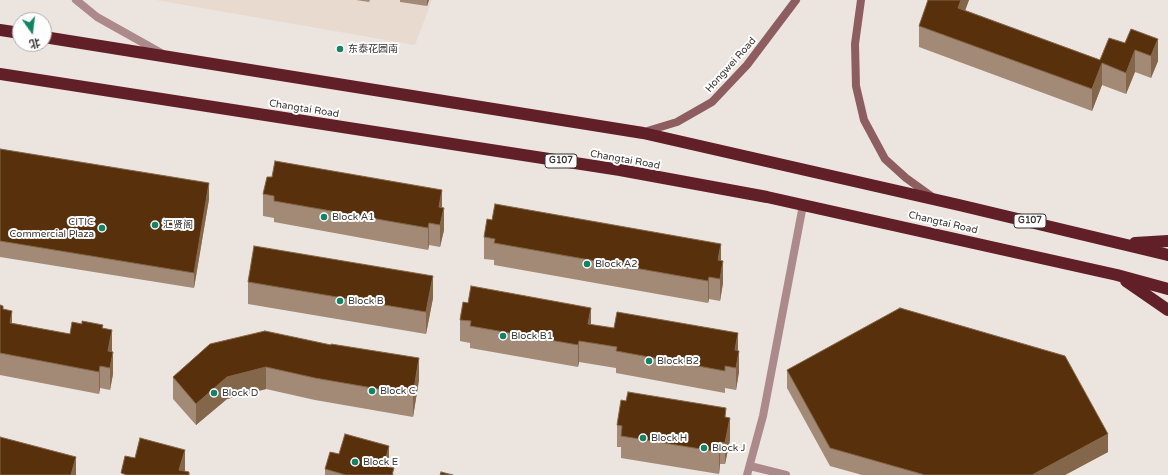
<!DOCTYPE html>
<meta charset="utf-8">
<style>
body{margin:0}
#map{position:relative;width:1168px;height:475px;overflow:hidden;background:#ece4df;font-family:"Varela Round","Noto Sans SC",sans-serif}
canvas{display:block}
.north{position:absolute;left:12px;top:12px;width:40px;height:40px;box-sizing:border-box;background:#fff;border:1px solid #afaead;border-radius:50%;rotate:166deg;font-size:11px;font-weight:700;line-height:16px;text-align:center;color:#383533}
.north::after{content:'';display:block;margin:auto;width:14px;height:18px;background:#108463;clip-path:polygon(50% 0,100% 100%,50% 72%,0 100%)}
</style>
<div id="map">
<canvas width="1168" height="475"></canvas>
<div class="north">北</div>
</div>
<script>
const ctx = document.querySelector('canvas').getContext('2d');
ctx.lineJoin = 'round';
function fillPath(path, color) { ctx.fillStyle = color; ctx.fill(path, 'evenodd'); }
const toPath = rows => new Path2D(rows.map(r => 'M' + r).join(''));
function stroke(path, color, width, dash) { ctx.strokeStyle = color; ctx.lineWidth = width; ctx.lineCap = dash ? 'butt' : 'round'; ctx.setLineDash(dash || []); ctx.stroke(path); }
function drawText(font, color, halo, rows, align = 'center') {
  ctx.font = font + ' "Varela Round","Noto Sans SC",sans-serif'; ctx.lineWidth = 4; ctx.setLineDash([]); ctx.textBaseline = 'middle'; ctx.strokeStyle = halo; ctx.fillStyle = color; for (const [text, x, y, turn = 0] of rows) {
    ctx.save(); ctx.translate(x, y); ctx.rotate((+turn || 0) * Math.PI / 180); ctx.textAlign = isNaN(turn) ? turn : align; if (halo) ctx.strokeText(text, 0, 0); ctx.fillText(text, 0, 0); ctx.restore();
  }
}
const built = toPath([
 [156,0,432,0,415,45]
]);
const street = toPath([
 [76,0,97,17,163,54],
 [750,466,786,475],
 [747,475,763,416,803,205]
]);
const secondary = toPath([
 [861,0,855,44,856,86,864,120,885,159,906,178,931,196],
 [644,132,677,122,712,102,747,65,796,0]
]);
const highway = toPath([
 [0,30,20,33],
 [44,37,643,133,959,205,1168,255],
 [0,74,620,170,767,197,1117,275,1168,289],
 [1135,243,1168,241],
 [1126,281,1168,310]
]);
const wall = toPath([
 [356,0,370,0,369,2],
 [400,0,429,0,427,6,400,2],
 [928,0,969,0,965,10,1100,60,1125,43,1131,29,1158,61,1151,78,1135,72,1126,94,1102,85,1092,111,919,47,919,26],
 [0,149,209,199,194,288,0,257],
 [272,177,442,208,444,230,440,247,429,245,428,250,274,222,274,218,263,216,263,194],
 [484,237,721,261,723,283,720,301,709,299,708,303,494,265,494,260,484,259],
 [248,282,433,298,426,334,248,304],
 [0,305,12,323,70,334,103,328,112,352,113,374,110,390,100,388,99,394,0,375],
 [460,320,591,325,738,350,739,372,736,390,725,388,725,393,616,373,616,368,579,362,578,367,470,348,470,343,460,341],
 [210,344,419,380,413,417,315,400,266,389,227,399,196,425,173,399,173,377],
 [787,370,1108,452,1065,475,862,475,830,466,787,388],
 [726,418,730,440,725,464,720,464,719,474,621,458,621,447,617,447,617,425],
 [389,467,394,475,325,475,325,469]
]);
const shadedWall = toPath([
 [427,0,429,0,427,6],
 [961,0,969,0,958,30,958,8],
 [1158,39,1158,61,1151,78,1151,56],
 [1135,50,1135,72,1126,94,1126,73],
 [1102,63,1102,85,1092,111,1092,89],
 [209,183,209,199,194,288,194,273],
 [442,190,442,212,439,207],
 [444,208,444,230,440,247,440,225],
 [429,223,429,245,428,250,428,228],
 [721,244,721,266,718,260],
 [723,261,723,283,720,301,720,279],
 [433,276,433,298,426,334,426,312],
 [709,277,709,299,708,303,708,281],
 [591,308,591,329,588,324],
 [12,311,12,333,10,323],
 [112,330,112,351,109,368,108,351],
 [738,333,738,355,735,350],
 [579,341,579,362,578,367,578,345],
 [739,351,739,372,736,390,736,368],
 [113,352,113,374,110,390,110,368],
 [419,358,419,380,413,417,413,395],
 [100,366,100,388,99,394,99,372],
 [266,367,266,389,227,399,196,425,196,404,227,377],
 [730,418,730,440,725,464,725,443],
 [1108,434,1108,452,1065,475,1032,475],
 [720,442,720,464,719,474,719,452],
 [389,446,389,468,384,466],
 [185,450,185,472,179,470],
 [76,457,76,475,71,475]
]);
const building = toPath([
 [928,0,961,0,958,8,1100,60,1109,38,1125,43,1131,29,1158,39,1151,56,1135,50,1126,73,1102,63,1092,89,919,26,928,0],
 [0,149,209,183,194,273,0,241,0,149],
 [275,161,442,190,439,207,444,208,440,225,429,223,428,228,274,201,274,196,263,194,267,177,272,177,275,161],
 [495,204,721,244,718,260,723,261,720,279,709,277,708,281,494,243,495,239,484,237,487,219,492,220,495,204],
 [254,246,433,276,426,312,248,282,254,246],
 [471,286,591,308,588,324,614,328,617,312,738,333,735,350,739,351,736,368,725,366,725,371,616,351,617,347,579,341,578,345,470,326,471,321,460,320,463,302,468,303,471,286],
 [0,305,3,306,3,309,12,311,10,323,70,334,72,322,82,324,82,321,103,325,102,328,112,330,108,351,113,352,110,368,100,366,99,372,0,353,0,305],
 [900,308,1065,356,1108,434,1032,475,925,475,830,448,787,370,900,308],
 [265,331,331,345,331,344,419,358,413,395,315,378,266,367,227,377,196,404,173,377,210,344,265,331],
 [628,392,726,408,725,417,730,418,725,443,720,442,719,452,621,436,622,426,617,425,621,400,626,401,628,392],
 [345,434,389,446,384,466,394,468,392,475,346,475,325,469,330,452,339,454,345,434],
 [0,437,76,457,71,475,0,475,0,437],
 [140,438,185,450,179,470,189,472,189,475,127,475,121,473,125,456,135,458,140,438],
 [441,472,453,475,440,475,441,472]
]);
const markers = [
 [340,49,4,"#108463"],
 [324,217,4,"#108463"],
 [155,225,4,"#108463"],
 [102,228,4,"#108463"],
 [587,264,4,"#108463"],
 [340,301,4,"#108463"],
 [503,336,4,"#108463"],
 [649,361,4,"#108463"],
 [372,391,4,"#108463"],
 [214,393,4,"#108463"],
 [643,438,4,"#108463"],
 [704,448,4,"#108463"],
 [355,462,4,"#108463"]
];
const shields = [
 [561,161,32],
 [1030,221,32]
];
const shieldNames = [
 ["G107",561,161],
 ["G107",1030,221]
];
const poiNames = [
 ["东泰花园南",348,49],
 ["Block A1",332,217],
 ["CITIC",94,222,"right"],
 ["Commercial Plaza",94,234,"right"],
 ["汇贤阁",163,225],
 ["Block A2",595,264],
 ["Block B",348,301],
 ["Block B1",511,336],
 ["Block B2",657,361],
 ["Block C",380,391],
 ["Block D",222,393],
 ["Block H",651,438],
 ["Block J",712,448],
 ["Block E",363,462]
];
const streetNames = [
 ["Hongwei Road",731,65,-48],
 ["Changtai Road",304,109,9],
 ["Changtai Road",625,160,10],
 ["Changtai Road",943,223,13]
];
fillPath(built, '#e8dacf');
stroke(street, '#ac898a', 8);
stroke(secondary, '#8d5d5f', 8);
stroke(highway, '#612028', 12);
fillPath(wall, '#a28a76');
fillPath(shadedWall, '#84674b');
fillPath(building, '#58310c');
stroke(building, '#84674b', 1);
for (const [x, y, r, color] of markers) { const dot = new Path2D(); dot.arc(x, y, r, 0, 2 * Math.PI); ctx.fillStyle = color; ctx.fill(dot); stroke(dot, '#fff', 1.5); }
for (const [x, y, w] of shields) { const box = new Path2D(); box.roundRect(x - w / 2, y - 7, w, 14, 3); ctx.fillStyle = '#fff'; ctx.fill(box); stroke(box, '#383533', 1); }
drawText('bold 9px', '#383533', null, shieldNames);
drawText('10px', '#383533', '#fff', poiNames, 'left');
drawText('10px', '#383533', '#fff', streetNames);
</script>
